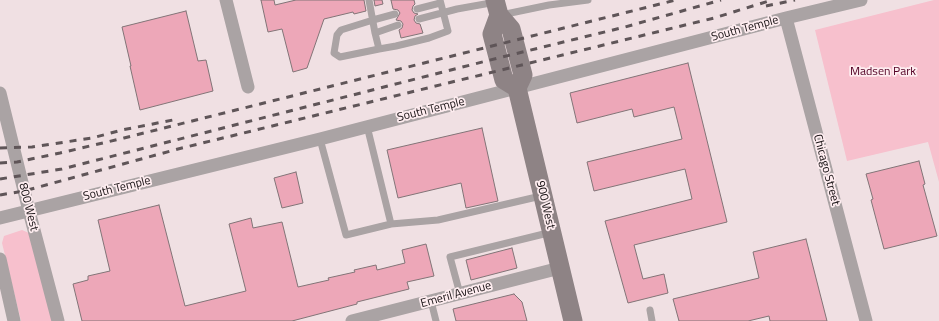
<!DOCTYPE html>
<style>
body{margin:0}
canvas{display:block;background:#f0e0e3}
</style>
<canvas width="939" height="321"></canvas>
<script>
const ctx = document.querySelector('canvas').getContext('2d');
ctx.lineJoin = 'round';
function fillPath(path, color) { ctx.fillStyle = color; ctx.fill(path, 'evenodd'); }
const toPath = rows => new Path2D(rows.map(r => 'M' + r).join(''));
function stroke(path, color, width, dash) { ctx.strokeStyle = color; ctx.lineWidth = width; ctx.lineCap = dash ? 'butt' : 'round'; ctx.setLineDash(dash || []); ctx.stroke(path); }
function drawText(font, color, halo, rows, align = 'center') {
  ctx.font = font + ' "Titillium Web",sans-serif'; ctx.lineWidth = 3.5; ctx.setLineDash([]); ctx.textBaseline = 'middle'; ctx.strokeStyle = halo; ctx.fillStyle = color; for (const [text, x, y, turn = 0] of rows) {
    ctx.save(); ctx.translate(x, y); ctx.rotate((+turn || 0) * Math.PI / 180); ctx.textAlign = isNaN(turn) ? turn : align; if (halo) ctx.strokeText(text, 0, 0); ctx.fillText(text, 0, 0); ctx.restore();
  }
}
const green = toPath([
 [934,0,939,0,939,182,928,142,847,161,815,30],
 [22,230,29,233,52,321,21,321,2,243,4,236]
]);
const building = toPath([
 [261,0,274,0,275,5,296,0,364,0,366,11,354,14,353,12,324,19,307,68,293,72,282,29,268,32,261,0],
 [374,0,382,0,383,4,375,6,374,0],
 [391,0,414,0,415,4,413,6,412,10,414,13,418,14,415,16,414,20,416,23,420,24,423,33,401,38,399,30,402,28,403,24,401,21,396,20,400,13,398,10,393,9,391,0],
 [186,11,198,61,206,60,213,91,140,110,130,66,131,66,122,27,186,11],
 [688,63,727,222,634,245,643,279,664,274,668,293,628,303,605,221,692,199,685,169,594,191,587,162,682,139,674,107,634,117,632,109,577,123,570,93,688,63],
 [482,128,498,201,466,208,461,183,398,198,387,150,482,128],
 [919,161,925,184,923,185,937,236,884,249,871,200,873,199,866,174,919,161],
 [296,172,303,203,282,208,274,178,296,172],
 [159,205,185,306,246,291,229,224,251,218,253,228,282,222,298,287,329,280,328,278,355,272,354,270,376,265,377,270,405,263,402,250,426,244,434,276,407,282,409,289,357,302,357,304,292,321,82,321,73,284,88,280,88,276,110,271,98,220,159,205],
 [806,239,827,321,770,321,769,316,748,321,679,321,673,299,759,278,753,252,806,239],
 [512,248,517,268,471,280,466,260,512,248],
 [514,294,522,302,527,321,456,321,453,309,514,294]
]);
const service = toPath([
 [369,0,375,33],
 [417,9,440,3],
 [501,15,549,5,588,0],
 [419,19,457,9,496,2],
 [398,25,375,33,379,49,396,46,429,38,448,31,440,0],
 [379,49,340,57,334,53,337,35,341,30,373,20,395,14],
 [367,126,391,224],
 [320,139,346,235,391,224,438,220,541,196],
 [460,294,450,257,552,232],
 [431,301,436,321],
 [650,310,652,321]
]);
const minor = toPath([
 [226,0,248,87],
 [786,18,866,321],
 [0,93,29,211,58,321],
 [0,218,320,139,786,18,861,0],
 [0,259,14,321],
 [352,321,560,268]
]);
const secondary = toPath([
 [495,0,499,15,511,29,523,75,517,88,573,321],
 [499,15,492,34,504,80,517,88]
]);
const rail = toPath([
 [766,6,795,0],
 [0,148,32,147,92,138,122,130,173,120],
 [0,163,17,162,60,153,124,138,676,0],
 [0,179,62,169,498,58,625,27,721,0],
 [0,195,24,191,178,149,714,18,772,0]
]);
const streetNames = [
 ["South Temple",745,29,-15],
 ["South Temple",431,110,-14],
 ["Chicago Street",826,170,75],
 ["South Temple",117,189,-14],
 ["900 West",545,205,77],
 ["800 West",28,207,76],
 ["Emeril Avenue",456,295,-15]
];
const parkNames = [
 ["Madsen Park",883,72]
];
fillPath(green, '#f7c0cd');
fillPath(building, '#eda7b8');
stroke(building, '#827477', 1);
stroke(service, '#aaa3a4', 7);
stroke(minor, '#aaa3a4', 13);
stroke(secondary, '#8e8385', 19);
stroke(rail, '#5f5558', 3, [7, 7]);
drawText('12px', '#171113', '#feedf0', streetNames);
drawText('12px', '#520024', '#feedf0', parkNames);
</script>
